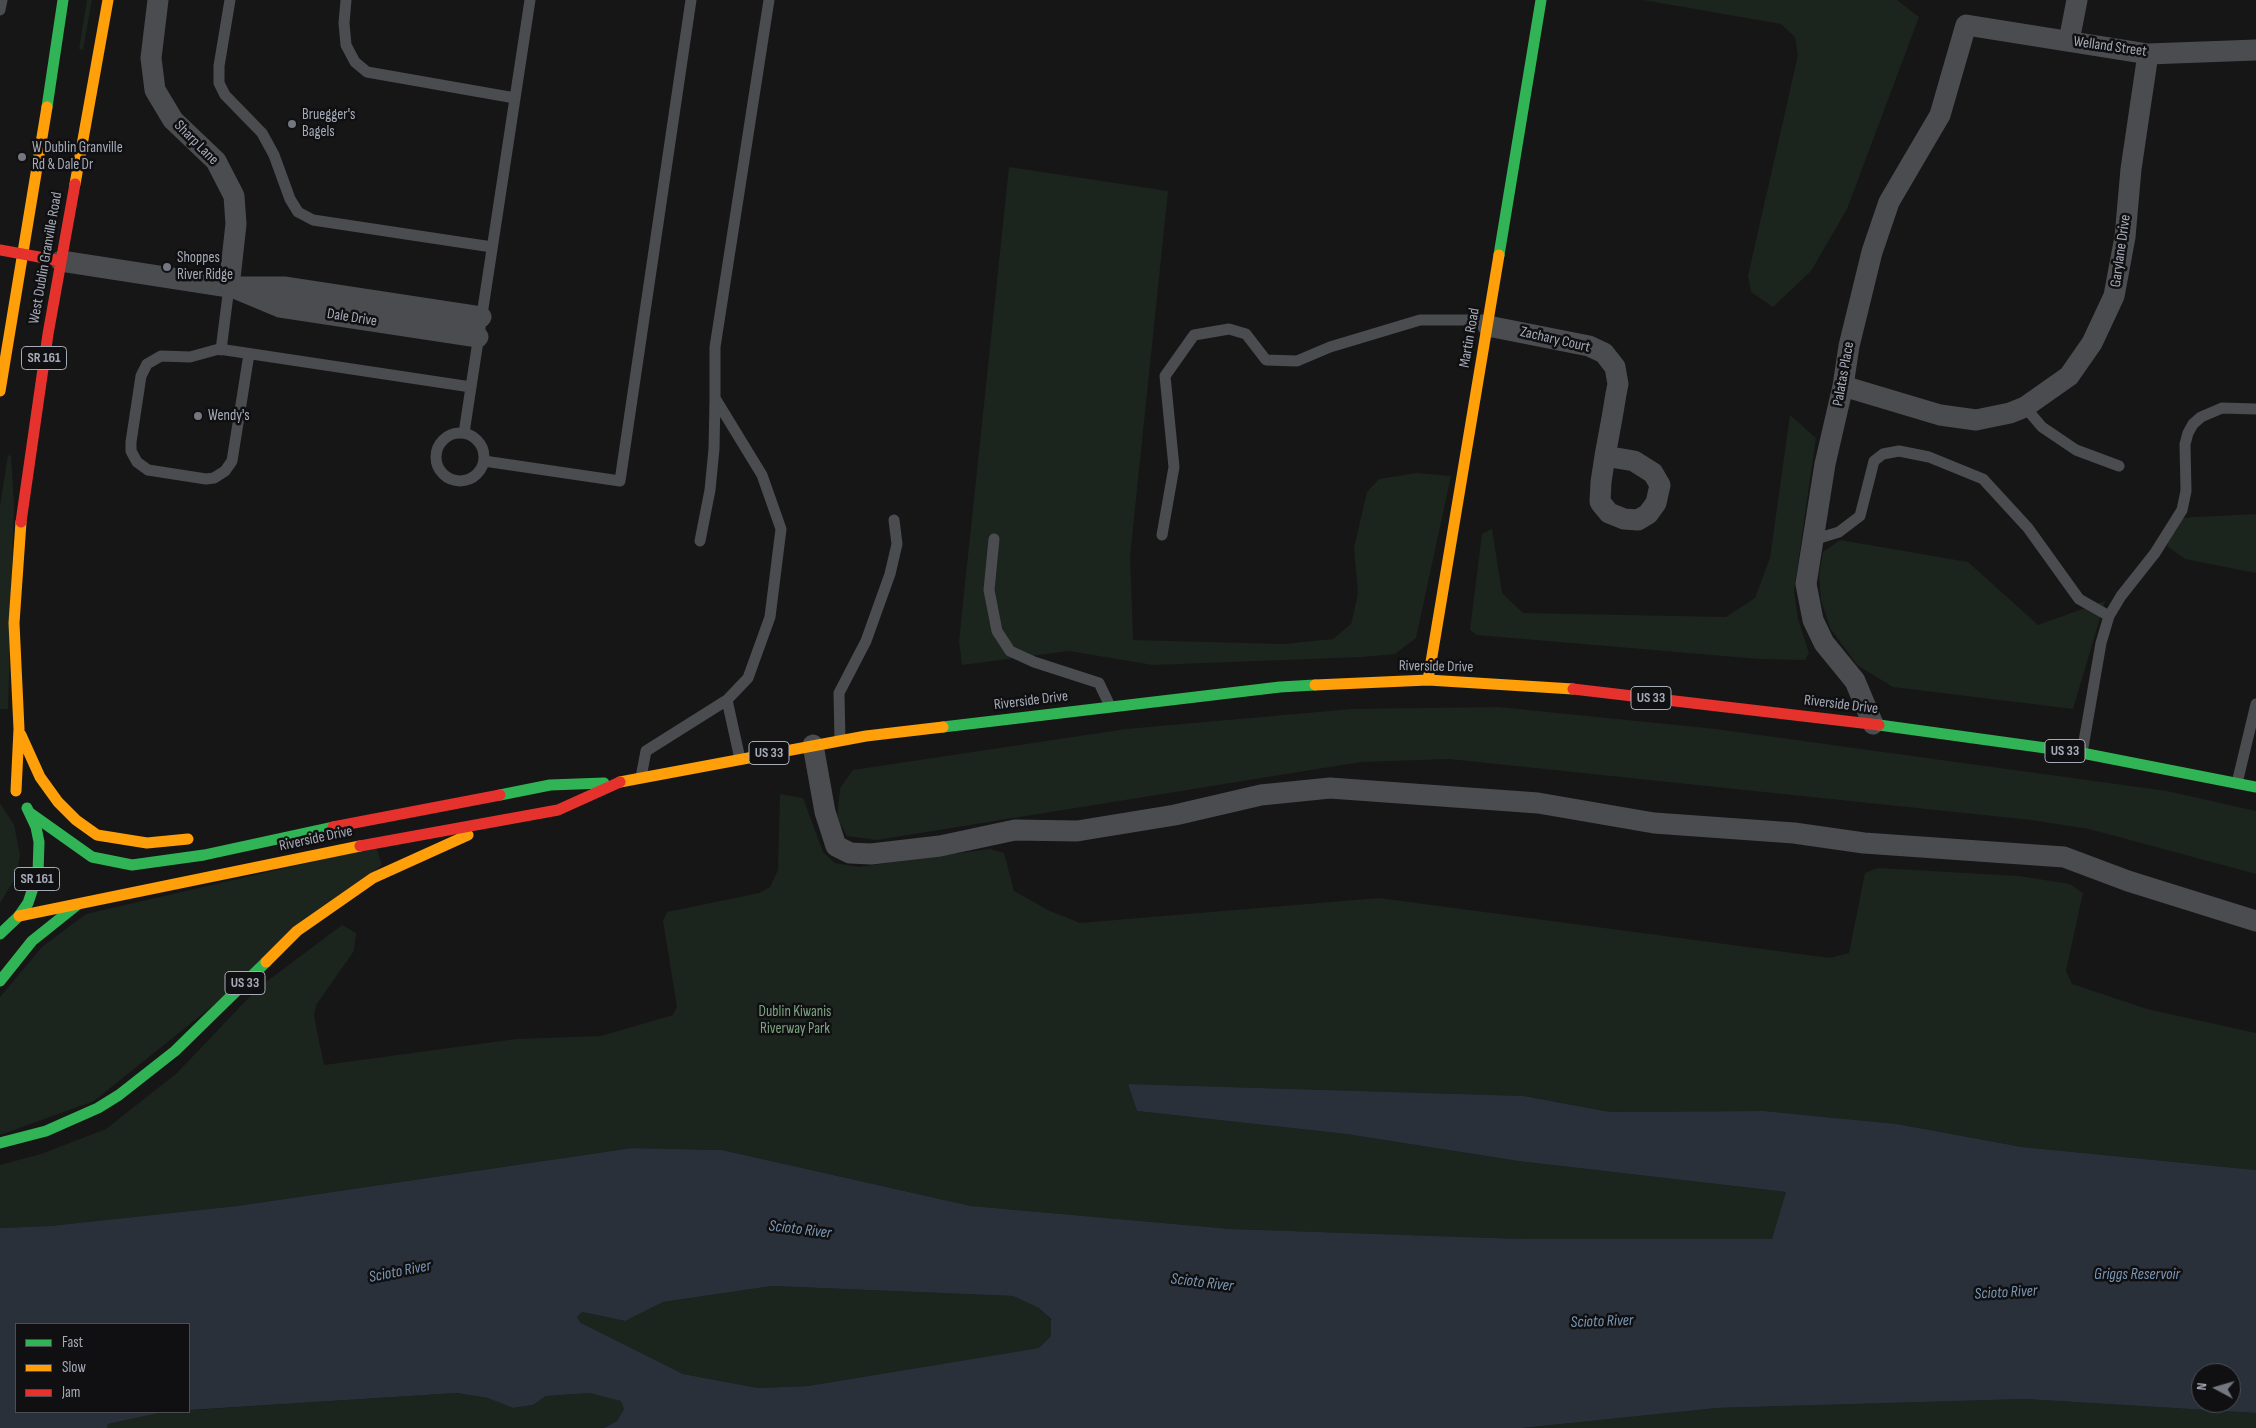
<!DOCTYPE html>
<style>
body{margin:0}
#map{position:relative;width:2256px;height:1428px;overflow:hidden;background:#161616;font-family:"Sofia Sans Condensed",sans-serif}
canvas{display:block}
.legend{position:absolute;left:15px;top:1323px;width:175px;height:90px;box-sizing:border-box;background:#101012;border:1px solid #4c4e54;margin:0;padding:6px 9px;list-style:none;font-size:15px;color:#a6abb8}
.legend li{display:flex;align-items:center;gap:10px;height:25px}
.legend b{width:25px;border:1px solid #4c4e54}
.north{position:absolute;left:2191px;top:1363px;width:50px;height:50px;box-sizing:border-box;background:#101012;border:1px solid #4c4e54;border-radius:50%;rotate:276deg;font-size:14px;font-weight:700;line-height:20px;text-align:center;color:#a6abb8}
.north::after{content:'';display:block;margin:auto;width:18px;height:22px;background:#74777f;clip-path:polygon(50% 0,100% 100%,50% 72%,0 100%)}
</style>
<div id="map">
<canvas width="2256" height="1428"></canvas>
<ul class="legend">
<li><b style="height:6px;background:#30b455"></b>Fast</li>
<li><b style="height:6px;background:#ff9f0a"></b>Slow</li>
<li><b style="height:6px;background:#e5322d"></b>Jam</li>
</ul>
<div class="north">N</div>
</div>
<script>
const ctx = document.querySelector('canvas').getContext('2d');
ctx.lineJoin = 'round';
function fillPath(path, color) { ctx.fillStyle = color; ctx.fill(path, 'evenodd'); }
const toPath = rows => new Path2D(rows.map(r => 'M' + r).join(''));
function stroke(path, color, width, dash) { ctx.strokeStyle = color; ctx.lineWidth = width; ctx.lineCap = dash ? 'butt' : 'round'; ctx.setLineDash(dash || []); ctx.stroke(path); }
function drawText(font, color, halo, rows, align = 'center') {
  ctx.font = font + ' "Sofia Sans Condensed",sans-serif'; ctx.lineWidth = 5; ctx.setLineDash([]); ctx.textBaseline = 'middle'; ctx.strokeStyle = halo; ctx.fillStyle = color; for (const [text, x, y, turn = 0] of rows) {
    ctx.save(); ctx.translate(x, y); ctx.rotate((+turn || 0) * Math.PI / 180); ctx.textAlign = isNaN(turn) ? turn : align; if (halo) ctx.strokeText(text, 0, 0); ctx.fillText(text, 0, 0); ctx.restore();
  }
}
const green = toPath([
 [87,0,92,0,83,50,79,49],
 [1643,0,1897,0,1919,17,1847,209,1811,271,1773,307,1751,292,1748,276,1798,55,1795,37,1781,24],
 [1009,167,1168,191,1130,557,1133,640,1284,644,1333,639,1351,624,1358,594,1354,548,1367,492,1379,479,1416,473,1451,476,1416,638,1395,654,1362,657,1153,665,1069,651,962,665,959,641],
 [1790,415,1816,438,1794,591,1798,619,1809,653,1805,660,1759,659,1477,635,1470,630,1482,534,1492,529,1502,593,1523,613,1726,617,1755,598,1770,558],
 [8,455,11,456,14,505,8,709,0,709,0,506],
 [2256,514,2256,573,2185,559,2167,546,2178,518],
 [1840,540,1968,562,2038,625,2105,601,2073,709,1893,687,1857,665,1830,628,1821,600,1819,576,1823,552],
 [1498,707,1716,729,2167,791,2256,811,2256,874,2089,829,2031,820,1449,759,1361,762,877,840,847,836,837,818,840,788,853,770,1126,729,1352,709],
 [780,794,803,798,823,852,835,863,859,867,990,849,1004,853,1014,891,1050,911,1080,923,1379,898,1830,958,1849,953,1865,873,1878,868,2019,876,2070,884,2083,893,2066,971,2072,984,2147,1009,2256,1033,2256,1170,2022,1147,1897,1124,1764,1111,1610,1112,1524,1096,1128,1084,1137,1111,1346,1134,1518,1161,1786,1192,1773,1239,1524,1239,1231,1229,971,1206,722,1150,632,1148,237,1206,50,1226,0,1228,0,1165,41,1154,106,1129,177,1073,258,988,342,925,356,933,354,951,316,1005,314,1016,324,1065,516,1039,601,1036,673,1015,677,1007,663,921,667,912,759,893,770,887,778,870],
 [0,803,14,825,20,855,16,877,0,903],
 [376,847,382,865,205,1012,94,1101,0,1135,0,997,42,947,86,914],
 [771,1286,1013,1296,1040,1308,1051,1320,1051,1336,1040,1348,808,1386,758,1388,683,1374,581,1323,577,1317,582,1312,625,1321,663,1302],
 [457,1393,489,1398,513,1408,533,1405,546,1396,590,1393,621,1400,624,1409,617,1421,604,1428,107,1428,108,1424,162,1412],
 [2025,1399,2256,1413,2256,1428,1522,1428,1717,1408]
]);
const water = toPath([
 [1128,1084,1524,1096,1610,1112,1764,1111,1897,1124,2022,1147,2256,1170,2256,1413,2025,1399,1717,1408,1522,1428,604,1428,617,1421,624,1409,621,1401,590,1393,546,1396,533,1405,513,1408,488,1398,457,1393,189,1410,189,1324,16,1324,16,1412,163,1412,108,1424,107,1428,0,1428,0,1228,50,1226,237,1206,632,1148,722,1150,971,1206,1231,1229,1524,1239,1772,1239,1786,1192,1518,1161,1346,1134,1137,1111],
 [772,1286,1013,1296,1039,1308,1051,1319,1051,1336,1039,1348,808,1386,758,1388,683,1374,581,1323,577,1317,582,1312,625,1321,663,1302],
 [2201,1373,2231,1373,2231,1403,2201,1403]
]);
const lane = toPath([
 [230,0,219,66,219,83,225,95,262,133,274,155,290,199,298,212,313,220,492,247],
 [346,0,344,23,346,45,355,62,367,72,515,98],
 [0,10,2,0],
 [221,350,229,287],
 [249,354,232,461,225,471,214,478,206,479,148,470,137,462,131,451,131,442,141,376,147,364,161,356,190,357,219,349,471,387],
 [2025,407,2042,427,2076,450,2119,466],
 [464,433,530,0],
 '436 457a24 24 0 1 1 48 0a24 24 0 1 1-48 0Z',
 [484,461,620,481,691,0],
 [1162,535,1174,467,1165,376,1194,335,1229,329,1246,334,1266,360,1297,361,1330,347,1420,320,1489,320],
 [994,539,989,590,997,631,1010,651,1034,662,1099,683,1110,706],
 [1813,540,1839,532,1860,516,1874,461,1883,454,1899,451,1929,457,1983,479,2028,528,2079,599,2109,616],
 [700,541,710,490,714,449,715,399],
 [727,700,740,759],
 [840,740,839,693,866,641,890,574,897,544,894,520],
 [2082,753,2101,643,2109,616,2121,596,2155,553,2182,510,2186,491,2185,444,2188,433,2193,424,2201,417,2222,408,2256,409],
 [641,777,646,751,727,700,748,678,770,617,781,529,762,475,715,398,715,347,769,0],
 [2237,783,2256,704]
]);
const street = toPath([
 [158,0,151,58,155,90,173,120,216,161,234,196,236,224,229,287],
 [2069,41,2077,0],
 [61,261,229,287,284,287,481,317],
 [237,289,280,307,478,337],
 [1488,326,1589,346,1604,353,1615,367,1618,384,1616,394,1612,418,1605,456,1601,482,1600,502,1609,513,1624,519,1638,520,1648,514,1656,503,1660,485,1653,473,1634,461,1605,456],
 [1843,386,1940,415,1976,420,2010,413,2025,407,2069,376,2092,343,2114,296,2125,237,2131,169,2148,54],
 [1873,724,1855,681,1824,643,1813,620,1806,584,1825,464,1843,386,1849,346,1872,252,1889,202,1940,115,1966,25,2148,54,2256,50],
 [813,745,825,812,836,846,850,853,871,854,940,846,1015,830,1077,831,1175,815,1261,795,1330,788,1538,803,1654,823,1794,833,1864,843,2064,857,2128,881,2256,921]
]);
const fast = toPath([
 [47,107,63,0],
 [1499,255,1541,0],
 [1879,725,2082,753,2256,787],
 [943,727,1280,687,1315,685],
 [500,795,550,785,604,783],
 [30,813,92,857,132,865,204,855,333,827],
 [0,934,19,916,28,903,38,873,39,842,36,827,27,808],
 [0,981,32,941,77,905],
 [0,1143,46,1131,98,1108,119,1095,175,1051,266,962]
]);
const slow = toPath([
 [75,184,108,0],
 [0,391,47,107],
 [1428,680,1499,255],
 [1315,685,1428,680,1573,689],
 [21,735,40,777,58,802,76,820,97,835,147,843,188,839],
 [620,782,866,736,943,727],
 [16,791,19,729,14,623,21,522],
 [19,916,360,846],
 [266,962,297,931,373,878,468,835]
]);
const jam = toPath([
 [0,250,61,261],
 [21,522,48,334,75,184],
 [1573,689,1879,725],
 [333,827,500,795],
 [360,846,558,810,620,782]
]);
const markers = [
 [292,124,5,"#74777f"],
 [22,157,5,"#74777f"],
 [167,267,5,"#74777f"],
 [198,416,5,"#74777f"]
];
const shields = [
 [44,358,45],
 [1651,698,40],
 [2065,751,40],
 [769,753,40],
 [37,879,45],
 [245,983,40]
];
const shieldNames = [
 ["SR 161",44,358],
 ["US 33",1651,698],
 ["US 33",2065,751],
 ["US 33",769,753],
 ["SR 161",37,879],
 ["US 33",245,983]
];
const streetNames = [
 ["Welland Street",2110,47,8],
 ["Sharp Lane",196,143,45],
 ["Garylane Drive",2121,251,-82],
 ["West Dublin Granville Road",46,258,-80],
 ["Dale Drive",352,318,9],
 ["Martin Road",1470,338,-80],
 ["Zachary Court",1555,340,13],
 ["Palatas Place",1844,374,-80],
 ["Riverside Drive",1436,667,1],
 ["Riverside Drive",1031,701,-7],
 ["Riverside Drive",1841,705,7],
 ["Riverside Drive",316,839,-12]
];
const poiNames = [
 ["Bruegger's",302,115],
 ["Bagels",302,132],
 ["W Dublin Granville",32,148],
 ["Rd & Dale Dr",32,165],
 ["Shoppes",177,258],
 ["River Ridge",177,275],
 ["Wendy's",208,416]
];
const parkNames = [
 ["Dublin Kiwanis",795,1012],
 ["Riverway Park",795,1029]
];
const waterNames = [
 ["Scioto River",800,1230,7],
 ["Scioto River",400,1272,-11],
 ["Griggs Reservoir",2137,1275],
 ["Scioto River",1202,1283,7],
 ["Scioto River",2006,1293,-3],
 ["Scioto River",1602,1322,-2]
];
fillPath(green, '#1c241e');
fillPath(water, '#293039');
stroke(lane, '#4a4c4f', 11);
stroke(street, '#4a4c4f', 21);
stroke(fast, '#30b455', 11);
stroke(slow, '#ff9f0a', 11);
stroke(jam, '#e5322d', 11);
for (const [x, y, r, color] of markers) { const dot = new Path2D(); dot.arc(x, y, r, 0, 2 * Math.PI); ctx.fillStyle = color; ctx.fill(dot); stroke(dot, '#101012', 2); }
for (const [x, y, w] of shields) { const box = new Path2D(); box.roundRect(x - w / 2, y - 11.5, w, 23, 4); ctx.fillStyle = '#101012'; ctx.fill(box); stroke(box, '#a6abb8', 1); }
drawText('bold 14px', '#a6abb8', null, shieldNames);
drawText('15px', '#a6abb8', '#101012', streetNames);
drawText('15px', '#a6abb8', '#101012', poiNames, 'left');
drawText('15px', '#7ca481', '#101012', parkNames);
drawText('italic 16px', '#7b97b5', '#101012', waterNames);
</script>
